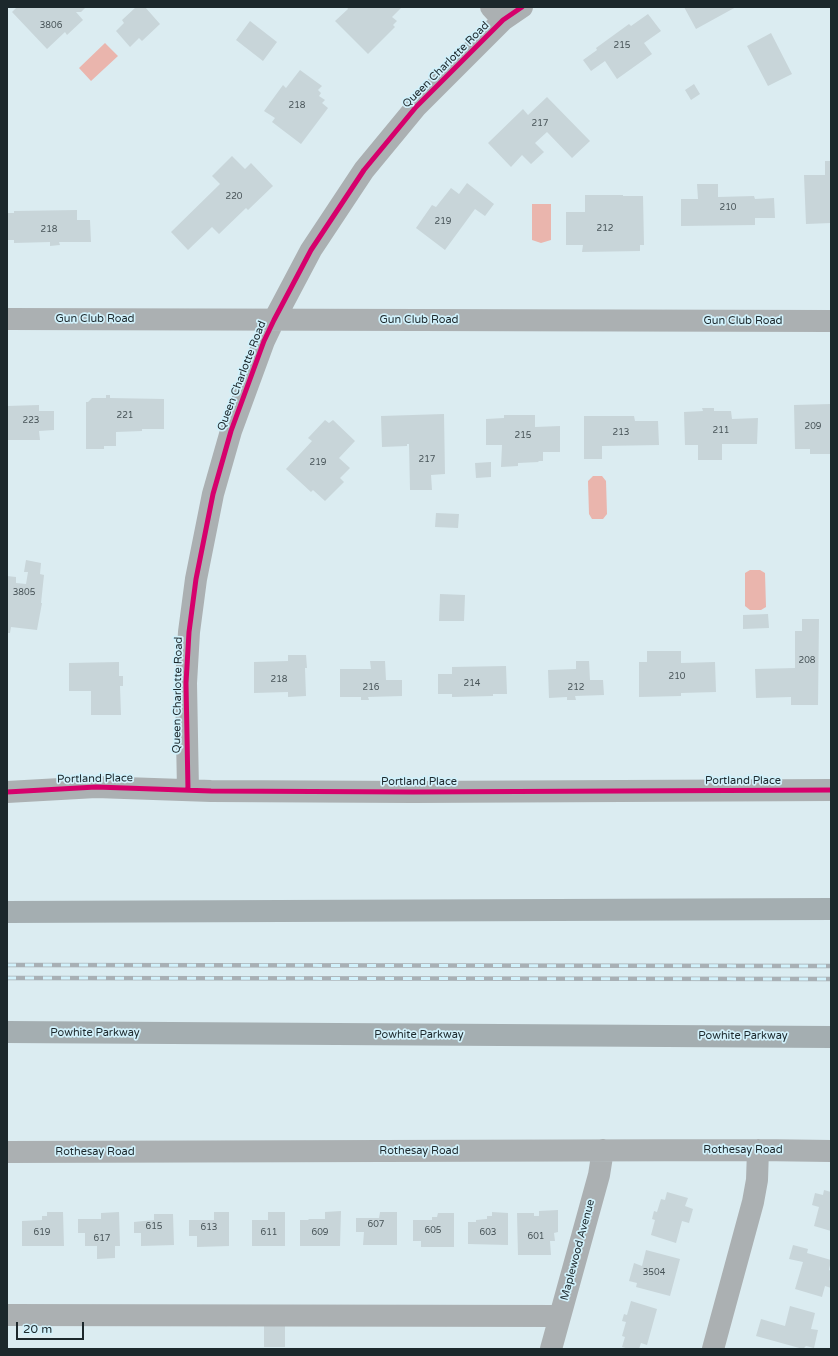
<!DOCTYPE html>
<style>
body{margin:0}
#map{position:relative;width:838px;height:1356px;overflow:hidden;background:#dbecf1;font-family:"Varela Round",sans-serif}
canvas{display:block}
.frame{position:absolute;inset:0;border:8px solid #1c282c;pointer-events:none}
.scale{position:absolute;left:16px;top:1322px;width:68px;height:18px;box-sizing:border-box;border:2px solid #1c282c;border-top:0;padding-left:5px;font-size:12px;line-height:14px;white-space:nowrap;color:#1c282c;-webkit-text-stroke:3px #d1f1fb;paint-order:stroke}
</style>
<div id="map">
<canvas width="838" height="1356"></canvas>
<div class="frame"></div>
<div class="scale">20 m</div>
</div>
<script>
const ctx = document.querySelector('canvas').getContext('2d');
ctx.lineJoin = 'round';
function fillPath(path, color) { ctx.fillStyle = color; ctx.fill(path, 'evenodd'); }
const toPath = rows => new Path2D(rows.map(r => 'M' + r).join(''));
function stroke(path, color, width, dash) { ctx.strokeStyle = color; ctx.lineWidth = width; ctx.lineCap = dash ? 'butt' : 'round'; ctx.setLineDash(dash || []); ctx.stroke(path); }
function drawText(font, color, halo, rows, align = 'center') {
  ctx.font = font + ' "Varela Round",sans-serif'; ctx.lineWidth = 3.5; ctx.setLineDash([]); ctx.textBaseline = 'middle'; ctx.strokeStyle = halo; ctx.fillStyle = color; for (const [text, x, y, turn = 0] of rows) {
    ctx.save(); ctx.translate(x, y); ctx.rotate((+turn || 0) * Math.PI / 180); ctx.textAlign = isNaN(turn) ? turn : align; if (halo) ctx.strokeText(text, 0, 0); ctx.fillText(text, 0, 0); ctx.restore();
  }
}
const water = toPath([
 [105,43,118,56,91,81,79,68],
 [532,204,551,204,551,240,541,243,532,240],
 [593,476,602,476,606,481,607,514,603,519,592,519,589,514,588,481],
 [750,570,760,570,765,573,766,607,761,610,750,610,745,606,745,573]
]);
const building = toPath([
 [17,7,86,7,81,12,76,12,83,20,67,35,65,32,47,49,12,12],
 [136,7,145,7,160,24,142,41,139,38,130,47,116,31,124,23,122,20],
 [347,7,402,7,392,17,397,21,393,25,395,27,368,54,335,21,348,9],
 [684,7,736,7,696,29],
 [648,14,661,31,644,43,652,54,617,79,605,61,591,71,583,60,597,50,596,48,629,24,631,26],
 [250,21,277,42,263,61,236,40],
 [771,33,792,74,768,86,747,46],
 [300,70,322,86,318,90,321,93,319,96,325,100,322,103,328,108,301,144,272,122,275,118,264,111,283,85,286,88],
 [694,84,700,94,691,100,685,90],
 [547,97,590,141,572,158,547,132,535,143,544,152,531,164,522,155,511,167,488,143,523,109,528,115],
 [232,156,245,169,251,163,273,186,248,210,246,208,219,234,212,227,188,250,171,232,220,184,212,176],
 [825,161,831,161,831,223,806,224,804,175,825,175],
 [467,183,494,204,485,216,475,209,445,250,416,228,432,205,436,207,451,188,459,194],
 [697,184,718,184,718,197,754,196,755,199,774,198,775,218,755,218,755,225,681,226,681,199,698,199],
 [585,195,623,195,623,196,643,196,644,245,640,245,640,251,582,252,583,245,566,245,566,212,585,212],
 [77,210,77,220,90,220,91,242,59,242,60,245,50,246,50,242,14,243,14,240,7,240,7,213,14,213,14,211],
 [106,395,110,395,110,398,164,399,164,429,142,429,142,431,116,432,116,446,104,446,104,449,86,449,86,402,88,402,92,398,106,398],
 [831,404,831,454,810,454,810,449,795,449,794,405],
 [39,405,39,411,54,411,54,430,39,431,40,440,7,440,7,406],
 [702,408,714,408,714,411,731,411,732,419,758,418,757,444,722,444,722,460,698,460,698,445,685,445,684,412,703,411],
 [444,414,445,474,431,475,432,490,410,490,409,444,407,444,407,446,382,447,381,416],
 [504,415,535,415,535,427,560,426,560,452,543,452,543,461,538,461,539,462,518,463,518,466,501,467,502,445,486,445,486,419,504,418],
 [584,416,634,416,635,421,658,421,659,445,602,446,602,459,584,459],
 [325,420,329,423,333,420,355,441,339,458,350,468,340,478,344,482,325,501,313,490,311,492,286,469,312,441,308,438],
 [491,462,491,477,476,478,475,463],
 [436,513,459,514,458,528,435,527],
 [26,560,41,563,40,574,44,575,41,603,42,603,37,630,11,627,10,633,7,633,7,576,16,577,16,583,26,584,28,572,24,572],
 [440,594,465,595,464,621,439,621],
 [768,614,769,628,743,629,743,615],
 [802,619,819,619,818,705,791,705,791,697,756,698,755,669,795,668,795,631,802,631],
 [647,651,681,651,681,663,715,662,716,692,681,693,681,696,639,697,639,662,647,662],
 [288,655,306,655,307,668,305,668,306,696,288,697,288,692,254,693,254,662,288,661],
 [370,661,385,661,386,680,402,680,402,696,368,697,369,700,361,700,361,697,340,697,340,669,371,669],
 [576,661,589,661,590,680,603,680,604,695,575,696,576,700,567,700,567,697,549,698,548,670,576,669],
 [119,662,119,676,123,676,123,686,120,686,121,715,91,715,91,691,69,691,69,663],
 [506,666,507,694,493,694,493,696,452,697,452,694,438,694,438,674,452,674,452,667],
 [824,1190,831,1192,831,1231,814,1226,819,1207,812,1205,815,1193,823,1195],
 [667,1192,688,1198,685,1206,693,1209,689,1223,682,1221,676,1243,651,1235,655,1220,652,1219,654,1211,657,1212,661,1199,665,1200],
 [558,1210,558,1232,554,1233,555,1241,550,1241,551,1255,518,1255,517,1213,534,1213,534,1216,539,1216,539,1211],
 [341,1211,340,1246,300,1246,300,1220,309,1220,308,1219,325,1219,325,1212],
 [47,1212,63,1212,64,1246,22,1246,22,1221,42,1220,42,1216,47,1216],
 [119,1212,120,1246,115,1246,115,1258,97,1259,97,1246,85,1246,85,1233,78,1233,78,1219,101,1219,101,1213],
 [214,1212,229,1212,229,1246,197,1247,197,1236,189,1236,189,1220,214,1220],
 [268,1212,285,1212,285,1246,252,1246,252,1220,268,1220],
 [380,1212,397,1212,397,1245,363,1245,364,1232,356,1232,356,1218,379,1218],
 [492,1212,508,1213,508,1245,468,1244,468,1222,476,1222,476,1220,487,1219,487,1216,492,1216],
 [438,1213,454,1213,454,1247,421,1247,421,1241,413,1241,413,1220,432,1220,432,1217,437,1217],
 [154,1214,173,1214,174,1245,141,1246,141,1233,134,1233,134,1222,154,1220],
 [793,1245,808,1249,807,1253,831,1260,829,1270,831,1271,831,1288,825,1286,822,1297,795,1289,803,1262,789,1259],
 [646,1250,680,1259,670,1296,636,1287,637,1283,629,1281,634,1263,642,1266],
 [631,1301,657,1309,647,1345,641,1343,639,1349,629,1349,622,1347,625,1337,622,1336,626,1322,622,1321,624,1314,627,1315],
 [790,1306,815,1313,811,1329,818,1330,814,1348,806,1346,803,1349,756,1336,761,1319,785,1326],
 [285,1322,285,1347,264,1347,264,1323]
]);
const minor = toPath([
 [491,7,503,20],
 [7,319,831,321],
 [188,790,186,683,189,632,196,579,213,494,231,431,264,341,274,320,311,250,364,170,416,107,503,20,522,7],
 [7,792,96,787,211,791,413,792,831,790],
 [7,1152,758,1150,831,1151],
 [7,1315,560,1316],
 [551,1349,599,1175,603,1150],
 [713,1349,753,1202,757,1180,758,1150]
]);
const highway = toPath([
 [7,912,831,909],
 [7,1032,831,1037]
]);
const rail = toPath([
 [7,965,831,966],
 [7,978,831,979]
]);
const cycleway = toPath([
 [188,790,186,683,189,632,196,579,213,494,231,431,264,341,274,320,311,250,364,170,416,107,503,20,522,7],
 [7,792,96,787,211,791,413,792,831,790]
]);
const numberNames = [
 ["3806",51,26],
 ["215",622,46],
 ["218",297,106],
 ["217",540,124],
 ["220",234,197],
 ["210",728,208],
 ["219",443,222],
 ["212",605,229],
 ["218",49,230],
 ["221",125,416],
 ["223",31,421],
 ["209",813,427],
 ["211",721,431],
 ["213",621,433],
 ["215",523,436],
 ["217",427,460],
 ["219",318,463],
 ["3805",24,593],
 ["208",807,661],
 ["210",677,677],
 ["218",279,680],
 ["214",472,684],
 ["216",371,688],
 ["212",576,688],
 ["607",376,1225],
 ["615",154,1227],
 ["613",209,1228],
 ["605",433,1231],
 ["619",42,1233],
 ["611",269,1233],
 ["609",320,1233],
 ["603",488,1233],
 ["601",536,1237],
 ["617",102,1239],
 ["3504",654,1273]
];
const streetNames = [
 ["Queen Charlotte Road",446,65,-45],
 ["Gun Club Road",95,319],
 ["Gun Club Road",419,320],
 ["Gun Club Road",743,321],
 ["Queen Charlotte Road",242,376,-69],
 ["Queen Charlotte Road",178,695,-89],
 ["Portland Place",95,779,-1],
 ["Portland Place",743,781],
 ["Portland Place",419,782],
 ["Powhite Parkway",95,1033],
 ["Powhite Parkway",419,1035],
 ["Powhite Parkway",743,1036],
 ["Rothesay Road",743,1150],
 ["Rothesay Road",419,1151],
 ["Rothesay Road",95,1152],
 ["Maplewood Avenue",578,1250,-75]
];
fillPath(water, '#eab5ad');
fillPath(building, '#c8d5d9');
stroke(minor, '#abb0b2', 22);
stroke(highway, '#a4aeb1', 22);
stroke(rail, '#a8b0b5', 4.5);
stroke(rail, '#d1f1fb', 3, [9]);
stroke(cycleway, '#d6006c', 5);
drawText('9px', '#485458', null, numberNames);
drawText('11px', '#1c282c', '#d1f1fb', streetNames);
</script>
